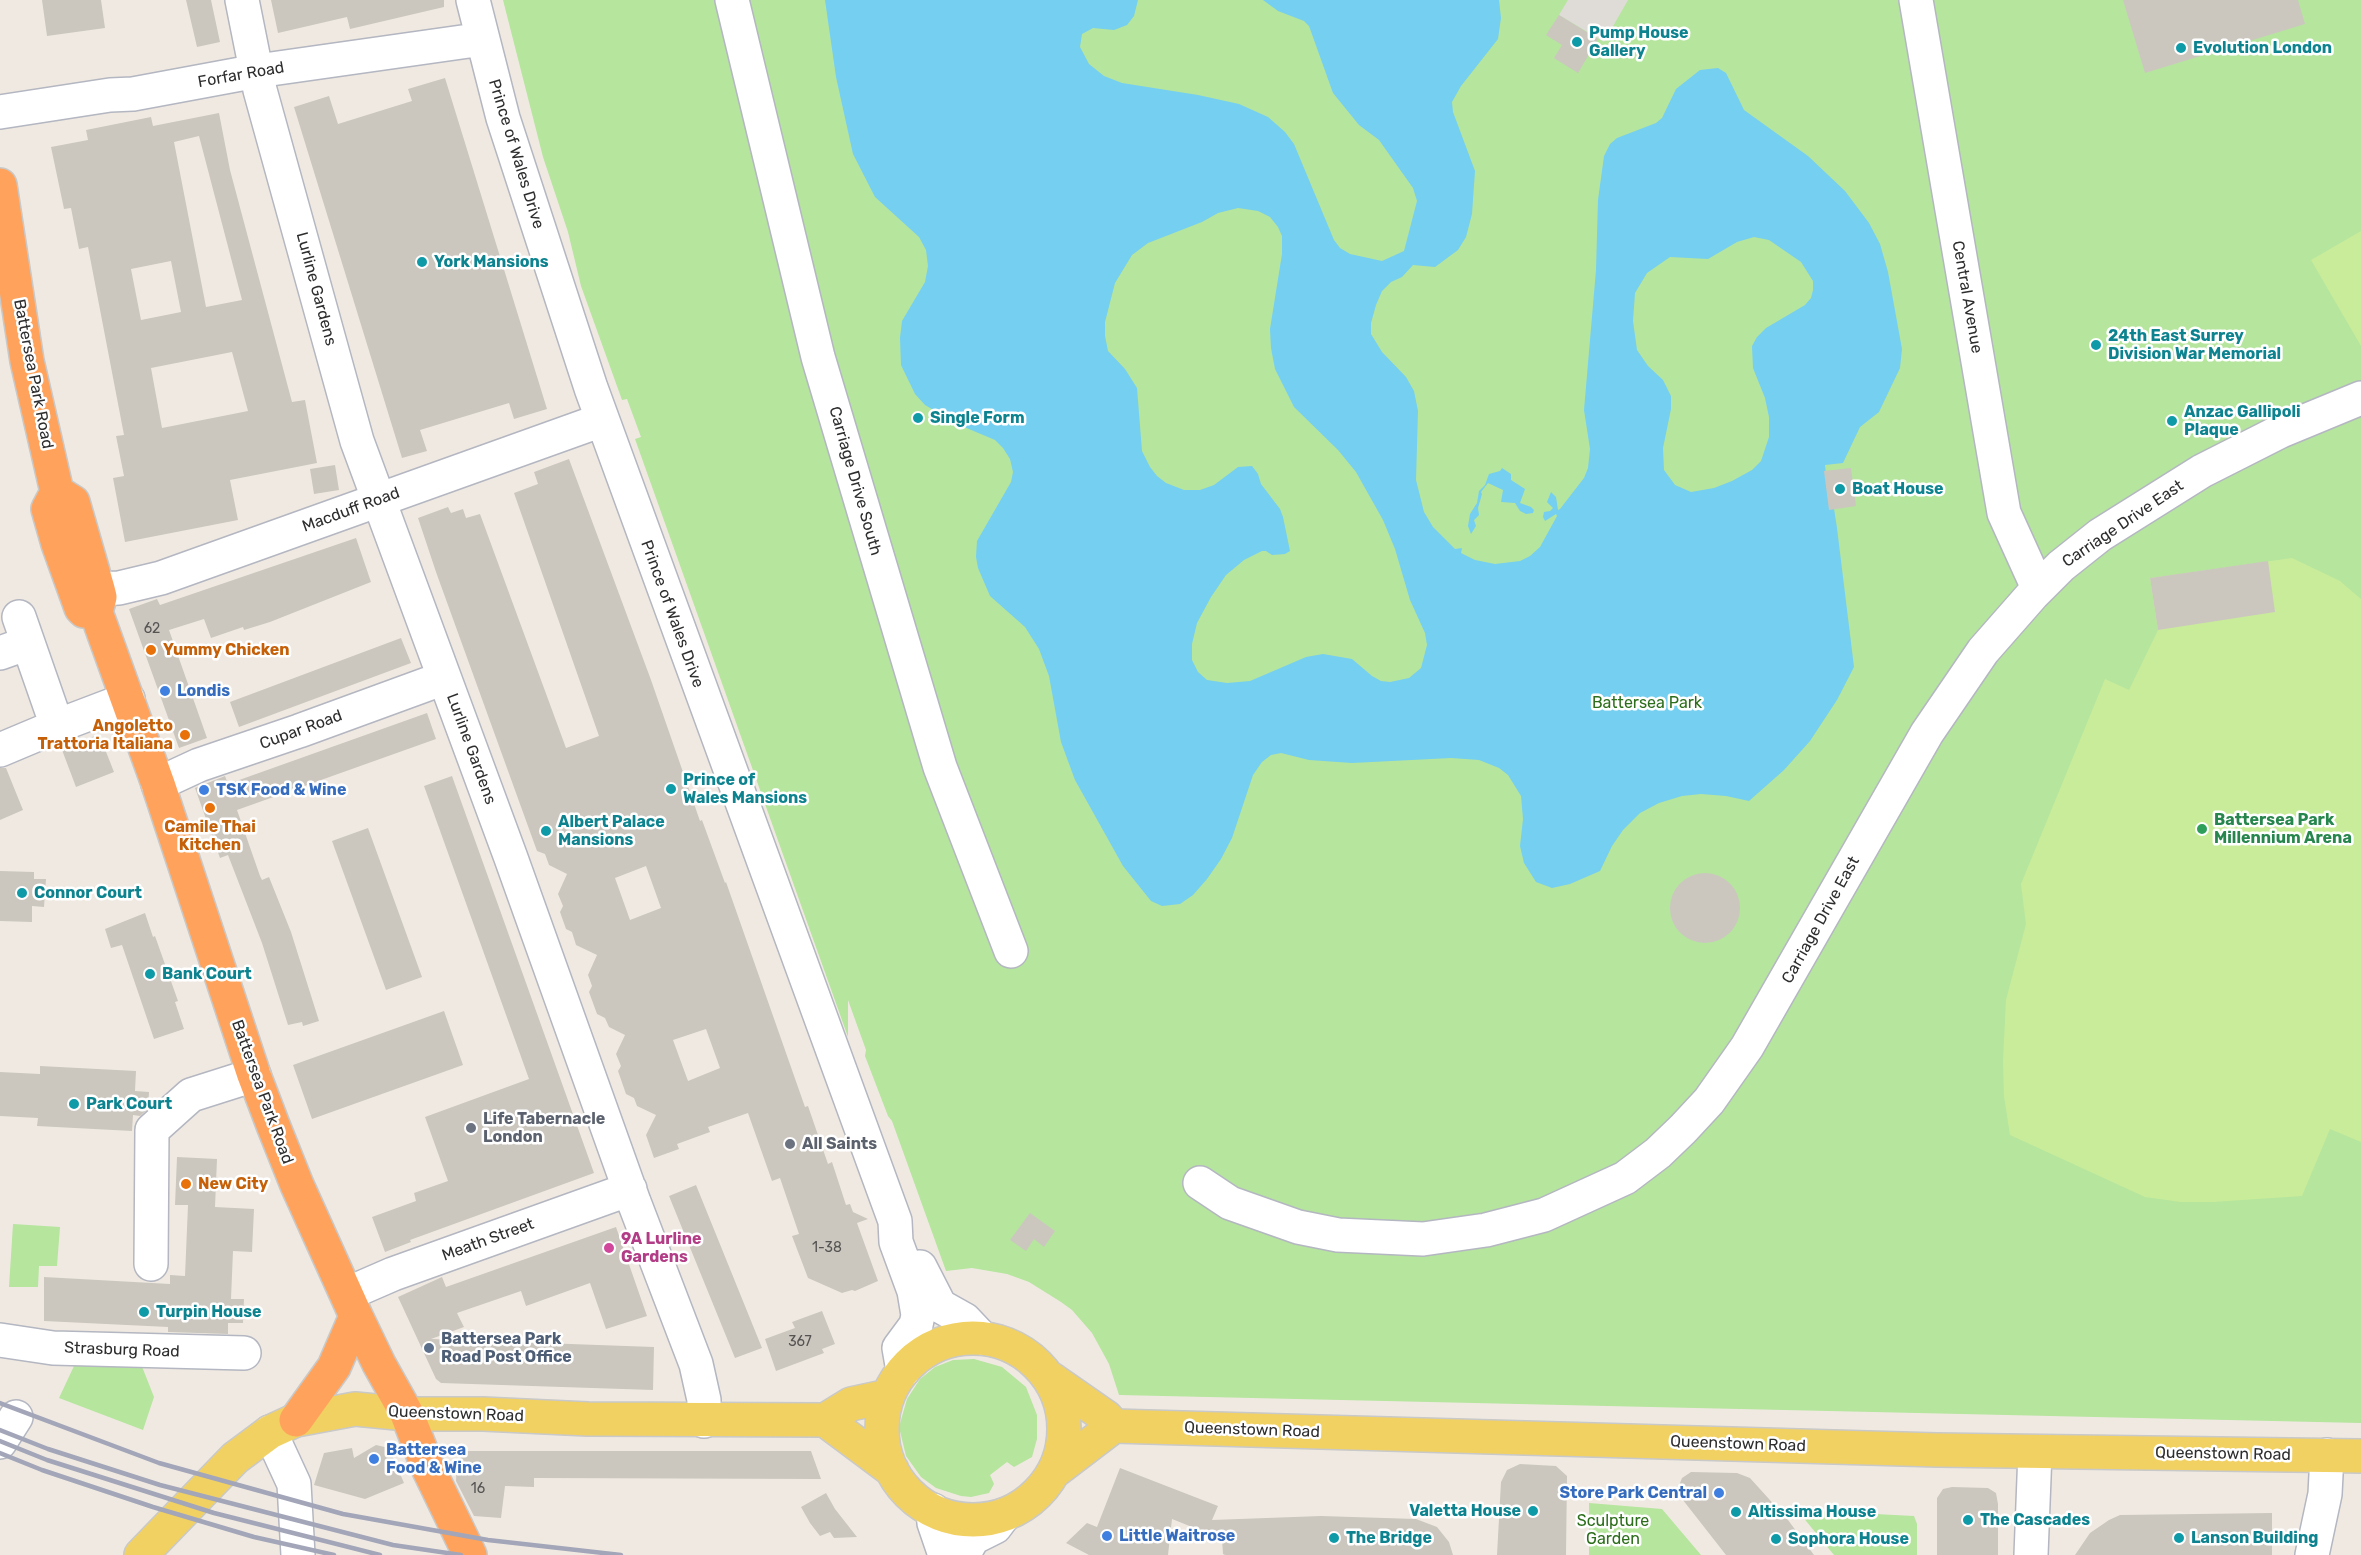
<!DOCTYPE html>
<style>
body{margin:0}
canvas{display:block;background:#efe9e1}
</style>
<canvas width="2361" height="1555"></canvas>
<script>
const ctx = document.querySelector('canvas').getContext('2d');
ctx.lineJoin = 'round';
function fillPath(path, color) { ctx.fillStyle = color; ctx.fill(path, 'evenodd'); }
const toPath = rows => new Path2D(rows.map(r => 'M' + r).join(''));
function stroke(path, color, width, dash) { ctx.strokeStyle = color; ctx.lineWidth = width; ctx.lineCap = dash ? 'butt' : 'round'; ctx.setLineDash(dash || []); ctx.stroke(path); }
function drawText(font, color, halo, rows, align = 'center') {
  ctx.font = font + ' Rubik,sans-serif'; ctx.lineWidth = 5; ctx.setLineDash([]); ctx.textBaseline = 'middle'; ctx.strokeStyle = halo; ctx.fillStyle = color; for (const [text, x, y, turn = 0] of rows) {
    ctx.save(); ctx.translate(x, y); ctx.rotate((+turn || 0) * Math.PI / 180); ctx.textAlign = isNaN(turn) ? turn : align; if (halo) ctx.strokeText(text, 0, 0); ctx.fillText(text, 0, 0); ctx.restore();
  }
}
const green = toPath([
 [503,0,2361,0,2361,1423,1119,1395,1109,1364,1092,1333,1072,1310,1061,1302,1029,1282,1007,1274,972,1268,946,1271,892,1121,888,1116,865,1056,866,1050,848,1000,848,1037,635,439,641,437,627,399,622,400,581,286,568,232,543,157],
 [13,1224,60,1227,57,1266,39,1266,38,1287,9,1287],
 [974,1359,1002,1367,1026,1387,1037,1415,1037,1439,1032,1457,1014,1467,1007,1462,990,1475,994,1484,989,1493,971,1497,961,1496,936,1488,921,1477,906,1456,899,1427,907,1399,920,1379,935,1367,953,1360],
 [141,1364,154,1397,143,1430,59,1398,74,1366],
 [1589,1503,1662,1509,1701,1555,1589,1555],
 [1797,1510,1914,1516,1917,1524,1917,1555,1834,1555]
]);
const pitch = toPath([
 [2361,231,2361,346,2311,260],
 [2292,558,2340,581,2361,599,2361,1142,2330,1129,2302,1196,2213,1202,2181,1202,2145,1197,2010,1135,2004,1096,2003,1061,2006,1000,2026,924,2021,884,2105,679,2129,690,2158,630,2150,578]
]);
const plaza = toPath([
 [1568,0,1628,0,1604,42,1559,15]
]);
const water = toPath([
 [825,0,1138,0,1134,16,1127,25,1114,30,1093,28,1082,34,1080,47,1089,64,1104,76,1122,83,1198,95,1239,104,1268,117,1285,132,1294,144,1334,240,1340,248,1350,254,1382,261,1404,251,1417,201,1413,188,1379,140,1359,125,1333,93,1309,26,1304,21,1278,11,1263,0,1499,0,1501,18,1498,39,1461,86,1452,102,1453,112,1475,171,1472,214,1466,237,1458,250,1435,267,1413,265,1402,277,1391,282,1382,291,1376,305,1371,323,1371,334,1382,352,1406,377,1414,391,1418,411,1416,480,1424,512,1433,527,1455,549,1462,548,1461,553,1475,560,1495,564,1520,561,1530,556,1540,547,1557,516,1556,514,1545,521,1543,517,1544,512,1550,511,1553,508,1547,502,1551,492,1556,497,1558,510,1560,509,1584,478,1588,468,1590,449,1584,410,1596,270,1598,200,1604,156,1610,144,1617,138,1656,123,1662,118,1676,89,1700,70,1718,68,1726,73,1744,110,1808,156,1845,191,1869,223,1880,244,1888,272,1902,349,1900,368,1879,412,1860,427,1843,463,1825,465,1829,502,1833,502,1837,528,1854,667,1837,700,1810,741,1784,770,1749,801,1726,796,1701,794,1682,796,1659,803,1640,813,1623,830,1612,846,1600,871,1570,884,1552,888,1536,882,1524,863,1520,846,1523,819,1521,796,1508,775,1499,768,1479,760,1451,758,1352,763,1309,760,1281,753,1271,755,1262,762,1253,775,1232,838,1221,859,1207,879,1193,895,1180,904,1162,906,1151,901,1123,866,1075,780,1061,742,1049,676,1039,649,1025,627,990,596,978,568,976,557,977,541,1011,482,1013,472,1010,459,1003,448,995,440,957,424,925,405,915,394,901,365,900,338,902,321,925,282,928,266,926,250,919,237,875,197,853,154,836,77],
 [1238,208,1258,211,1270,217,1278,227,1282,236,1282,254,1270,329,1271,348,1275,369,1294,407,1338,450,1356,472,1383,520,1395,549,1410,600,1425,633,1427,645,1421,668,1409,678,1390,682,1381,681,1372,676,1352,659,1323,654,1306,657,1250,681,1227,683,1207,680,1198,672,1192,660,1192,644,1197,623,1211,597,1226,575,1244,560,1262,551,1266,551,1272,555,1285,554,1290,551,1283,517,1280,509,1261,484,1258,474,1252,466,1238,467,1214,485,1200,490,1184,490,1166,483,1157,476,1150,467,1142,451,1137,388,1125,369,1108,351,1105,336,1105,322,1115,283,1132,255,1148,243,1202,222,1218,213],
 [1754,237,1769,240,1801,262,1813,281,1813,290,1811,298,1805,305,1766,328,1757,337,1752,346,1753,368,1765,398,1769,417,1769,437,1761,461,1752,470,1732,481,1714,488,1691,492,1675,485,1664,470,1663,448,1671,409,1671,396,1663,380,1648,366,1637,350,1633,321,1635,293,1647,273,1670,257,1708,259,1737,242],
 [1502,468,1511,474,1511,480,1525,489,1520,503,1531,507,1534,510,1533,513,1526,514,1520,511,1515,503,1501,502,1503,490,1488,483,1481,492,1482,494,1478,508,1479,515,1474,520,1476,526,1471,534,1468,526,1470,514,1477,503,1479,491,1485,485,1489,474,1500,471]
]);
const building = toPath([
 [42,0,101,0,105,28,47,36],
 [186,0,211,0,220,42,197,47],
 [271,0,444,0,444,7,350,29,347,17,278,33],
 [2123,0,2298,0,2305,24,2145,73],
 [1559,15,1598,39,1578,73,1554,58,1562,45,1546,35],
 [445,78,547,409,514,419,509,403,420,430,427,451,402,458,294,107,329,96,338,124,412,101,408,89],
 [219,113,230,170,292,402,305,400,317,463,230,480,238,520,125,542,113,478,124,476,116,436,124,435,88,247,79,249,71,208,64,209,51,147,88,140,86,130,151,117,153,126],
 [199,136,242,300,206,307,174,142],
 [171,261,181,312,141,320,131,269],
 [232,352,248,411,162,428,151,368],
 [569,459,651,680,700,821,702,820,725,883,726,882,805,1107,808,1106,828,1164,832,1162,846,1205,850,1204,853,1212,868,1219,857,1223,878,1281,855,1291,852,1290,842,1293,808,1278,792,1236,799,1234,780,1178,772,1181,748,1113,708,1127,710,1132,677,1144,679,1149,654,1158,646,1135,656,1115,637,1106,634,1098,626,1094,618,1071,621,1066,616,1054,625,1035,609,1027,605,1018,597,1014,589,992,592,986,588,975,597,955,576,945,572,932,566,929,560,912,563,906,558,894,567,874,549,865,545,854,537,851,436,572,418,518,448,507,451,513,463,509,466,518,480,514,566,748,599,736,514,493,538,484,534,472],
 [646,866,661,908,630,920,615,878],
 [706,1029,720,1068,688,1081,673,1040],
 [335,465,339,490,314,494,310,469],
 [1851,468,1856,506,1829,510,1824,471],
 [356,538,371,582,270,622,244,630,243,627,211,638,204,619,169,630,207,738,179,748,129,609,157,599,160,605],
 [2268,561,2275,612,2158,630,2150,578],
 [401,638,411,663,239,727,230,702],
 [427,713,436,739,237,810,260,876,262,880,269,877,291,932,319,1021,303,1026,302,1022,288,1025,262,943,228,855,220,858,195,788,225,776,228,784],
 [99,734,114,772,76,787,62,750],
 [0,768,6,768,23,810,0,820],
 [452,776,594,1173,410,1240,411,1242,385,1252,372,1217,416,1201,414,1193,448,1181,425,1117,529,1079,424,786],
 [368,828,422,977,386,990,332,841],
 [0,871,34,872,34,879,46,879,44,907,32,906,32,922,0,921],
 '1670 908a35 35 0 1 1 70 0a35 35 0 1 1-70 0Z',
 [145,913,153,937,155,936,178,1001,175,1002,184,1029,154,1039,122,945,111,948,105,929],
 [444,1011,463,1065,312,1119,293,1065],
 [40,1066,136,1071,135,1091,149,1092,148,1109,140,1116,133,1115,132,1131,37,1126,38,1118,0,1116,0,1072,40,1074],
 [177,1157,217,1159,215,1207,254,1209,252,1252,233,1251,231,1299,244,1299,243,1323,228,1323,228,1334,168,1332,168,1327,44,1321,44,1277,170,1284,170,1275,185,1276,188,1205,175,1205],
 [696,1185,762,1348,735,1358,669,1196],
 [1030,1213,1055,1231,1044,1247,1034,1239,1026,1251,1010,1240],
 [616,1227,647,1316,606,1329,590,1283,526,1306,521,1291,457,1313,464,1327,431,1339,654,1347,653,1390,441,1383,436,1379,398,1297,442,1277,446,1287],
 [822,1311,835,1344,822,1349,824,1353,776,1371,765,1339,795,1328,792,1322],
 [376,1445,389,1448,404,1483,365,1499,314,1485,324,1453,352,1448,354,1458],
 [466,1451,811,1451,821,1479,534,1478,534,1487,505,1486,501,1518,474,1516,456,1481,457,1462],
 [1520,1464,1556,1466,1567,1476,1566,1555,1497,1555,1501,1482,1507,1470],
 [1120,1468,1218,1506,1212,1520,1321,1516,1416,1519,1437,1527,1449,1542,1453,1555,1225,1555,1223,1554,1222,1539,1172,1519,1168,1555,1089,1555,1066,1543,1087,1523,1097,1527],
 [1691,1472,1737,1473,1750,1478,1788,1520,1814,1555,1726,1555,1679,1495,1680,1483,1682,1478],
 [1952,1487,1988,1488,1996,1493,1998,1504,1998,1555,1937,1555,1937,1498,1943,1489],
 [826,1493,835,1509,857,1537,834,1538,830,1532,820,1536,810,1523,801,1507],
 [2272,1513,2272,1555,2075,1555,2090,1533,2109,1520,2120,1515]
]);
const minor = toPath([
 [242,0,260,90,357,441,511,858,634,1202,696,1364,704,1400,704,1421],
 [473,0,503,118,591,388,895,1221,896,1242,914,1291,918,1315,916,1325,899,1348,903,1371],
 [732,0,818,357,940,767,1011,951],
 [1916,0,2004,513,2038,588],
 [0,112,110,95,133,94,257,71,483,39],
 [98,589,119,588,161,578,602,420],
 [19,617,57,726],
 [0,653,28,643],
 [0,750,57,726,128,699],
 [158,784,199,765,299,731,444,678],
 [1200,1183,1230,1203,1298,1227,1338,1235,1423,1239,1486,1230,1544,1215,1625,1178,1658,1153,1683,1129,1709,1101,1747,1047,1927,733,1983,651,2033,594,2061,566,2100,535,2202,471,2281,431,2361,398],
 [151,1264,152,1130,191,1095,254,1075],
 [920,1267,940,1306,965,1320,982,1338],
 [347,1294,393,1274,630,1189],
 [0,1340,53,1348,244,1353],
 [270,1432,294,1484,298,1555],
 [0,1442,16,1417],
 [933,1510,934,1523,945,1555],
 [963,1555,973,1538,995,1527,1004,1515],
 [2031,1555,2035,1452],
 [2312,1555,2325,1494,2327,1455]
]);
const major = toPath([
 '882 1429a91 91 0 1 1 182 0a91 91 0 1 1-182 0Z',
 [1050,1378,1106,1417,1114,1426],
 [825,1420,851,1404,888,1396],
 [1055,1471,1114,1426,1937,1450,2361,1456],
 [141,1555,235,1458,270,1432,296,1420,355,1409,407,1414,483,1414,588,1419,825,1420,892,1470]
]);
const highway = toPath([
 [0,185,27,361,57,492,48,509,58,544,81,608,84,611,96,612],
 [57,492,73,502,98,589,100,597,96,612,158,784,254,1075,273,1125,297,1185,356,1316,379,1364,407,1414,428,1468,470,1555],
 [296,1420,334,1367,356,1316]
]);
const rail = toPath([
 [0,1403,159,1463,343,1514,488,1540,621,1555],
 [0,1430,48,1449,160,1485,393,1545,461,1555],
 [0,1441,47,1460,214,1513,380,1555],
 [0,1453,42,1470,153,1507,254,1537,334,1555]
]);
const markers = [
 [1577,42,6,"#0f9aa8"],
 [2181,48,6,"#0f9aa8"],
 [422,262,6,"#0f9aa8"],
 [2096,345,6,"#0f9aa8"],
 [918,418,6,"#0f9aa8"],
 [2172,421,6,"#0f9aa8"],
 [1840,489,6,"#0f9aa8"],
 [151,650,6,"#e8710a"],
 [165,691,6,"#3f7fe0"],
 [185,735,6,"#e8710a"],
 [671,789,6,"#0f9aa8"],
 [204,790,6,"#3f7fe0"],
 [210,808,6,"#e8710a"],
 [2202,829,6,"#2e9e5b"],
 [546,831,6,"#0f9aa8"],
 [22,893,6,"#0f9aa8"],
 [150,974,6,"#0f9aa8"],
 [74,1104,6,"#0f9aa8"],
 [471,1128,6,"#6b7280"],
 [790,1144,6,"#6b7280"],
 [186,1184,6,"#e8710a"],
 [609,1248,6,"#d1479c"],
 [144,1312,6,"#0f9aa8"],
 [429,1348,6,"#5c6f8a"],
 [374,1459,6,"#3f7fe0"],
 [1719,1493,6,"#3f7fe0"],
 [1533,1511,6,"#0f9aa8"],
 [1736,1512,6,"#0f9aa8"],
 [1968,1520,6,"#0f9aa8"],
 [1107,1536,6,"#3f7fe0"],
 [1334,1538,6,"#0f9aa8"],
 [2179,1538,6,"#0f9aa8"],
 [1776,1539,6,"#0f9aa8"]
];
const numberNames = [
 ["62",152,629],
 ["1-38",827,1248],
 ["367",800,1342],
 ["16",478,1489]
];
const cultureNames = [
 ["Pump House",1589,33],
 ["Gallery",1589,51],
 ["Evolution London",2193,48],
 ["York Mansions",434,262],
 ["24th East Surrey",2108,336],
 ["Division War Memorial",2108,354],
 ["Anzac Gallipoli",2184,412],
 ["Plaque",2184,430],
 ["Single Form",930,418],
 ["Boat House",1852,489],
 ["Prince of",683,780],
 ["Wales Mansions",683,798],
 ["Albert Palace",558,822],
 ["Mansions",558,840],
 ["Connor Court",34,893],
 ["Bank Court",162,974],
 ["Park Court",86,1104],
 ["Turpin House",156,1312],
 ["Valetta House",1521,1511,"right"],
 ["Altissima House",1748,1512],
 ["The Cascades",1980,1520],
 ["The Bridge",1346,1538],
 ["Lanson Building",2191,1538],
 ["Sophora House",1788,1539]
];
const streetNames = [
 ["Forfar Road",241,75,-10],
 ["Prince of Wales Drive",516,154,73],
 ["Lurline Gardens",316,289,75],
 ["Central Avenue",1967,297,80],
 ["Battersea Park Road",33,374,79],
 ["Carriage Drive South",855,481,74],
 ["Macduff Road",351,510,-20],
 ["Carriage Drive East",2123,524,-34],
 ["Prince of Wales Drive",672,614,70],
 ["Cupar Road",301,730,-20],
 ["Lurline Gardens",471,749,70],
 ["Carriage Drive East",1821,920,-61],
 ["Battersea Park Road",262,1092,70],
 ["Meath Street",488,1240,-20],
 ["Strasburg Road",122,1350,2],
 ["Queenstown Road",456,1414,2],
 ["Queenstown Road",1252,1430,2],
 ["Queenstown Road",1738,1444,2],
 ["Queenstown Road",2223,1454,1]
];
const foodNames = [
 ["Yummy Chicken",163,650],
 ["Angoletto",173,726,"right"],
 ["Trattoria Italiana",173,744,"right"],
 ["Camile Thai",210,827,"center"],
 ["Kitchen",210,845,"center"],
 ["New City",198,1184]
];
const shopNames = [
 ["Londis",177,691],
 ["TSK Food & Wine",216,790],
 ["Battersea",386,1450],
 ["Food & Wine",386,1468],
 ["Store Park Central",1707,1493,"right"],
 ["Little Waitrose",1119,1536]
];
const parkNames = [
 ["Battersea Park",1647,703],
 ["Sculpture",1613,1521],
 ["Garden",1613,1539]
];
const leisureNames = [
 ["Battersea Park",2214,820],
 ["Millennium Arena",2214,838]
];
const worshipNames = [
 ["Life Tabernacle",483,1119],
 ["London",483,1137],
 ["All Saints",802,1144]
];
const hotelNames = [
 ["9A Lurline",621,1239],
 ["Gardens",621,1257]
];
const serviceNames = [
 ["Battersea Park",441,1339],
 ["Road Post Office",441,1357]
];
fillPath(green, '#b6e59e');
fillPath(pitch, '#c9ec9a');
fillPath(plaza, '#dfdcd8');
fillPath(water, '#75cff0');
fillPath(building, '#cbc7bf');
stroke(minor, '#b4b7c1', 36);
stroke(major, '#c9c9c9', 36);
stroke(highway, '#c9c9c9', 36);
stroke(minor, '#fff', 33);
stroke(major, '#f2d163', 33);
stroke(highway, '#ffa35c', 33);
stroke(rail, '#a3a6b8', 4.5);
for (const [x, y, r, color] of markers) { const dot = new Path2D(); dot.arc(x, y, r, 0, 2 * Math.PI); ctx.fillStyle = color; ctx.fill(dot); stroke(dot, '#fff', 2); }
drawText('14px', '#555452', null, numberNames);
drawText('bold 16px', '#0d838f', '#fff', cultureNames, 'left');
drawText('16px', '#2e2e2e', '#fff', streetNames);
drawText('bold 16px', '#c56008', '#fff', foodNames, 'left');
drawText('bold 16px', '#366cbe', '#fff', shopNames, 'left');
drawText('16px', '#2c6e1b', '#fff', parkNames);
drawText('bold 16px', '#27864d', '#fff', leisureNames, 'left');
drawText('bold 16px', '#5b616d', '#fff', worshipNames, 'left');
drawText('bold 16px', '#b23c85', '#fff', hotelNames, 'left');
drawText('bold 16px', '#4e5e75', '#fff', serviceNames, 'left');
</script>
